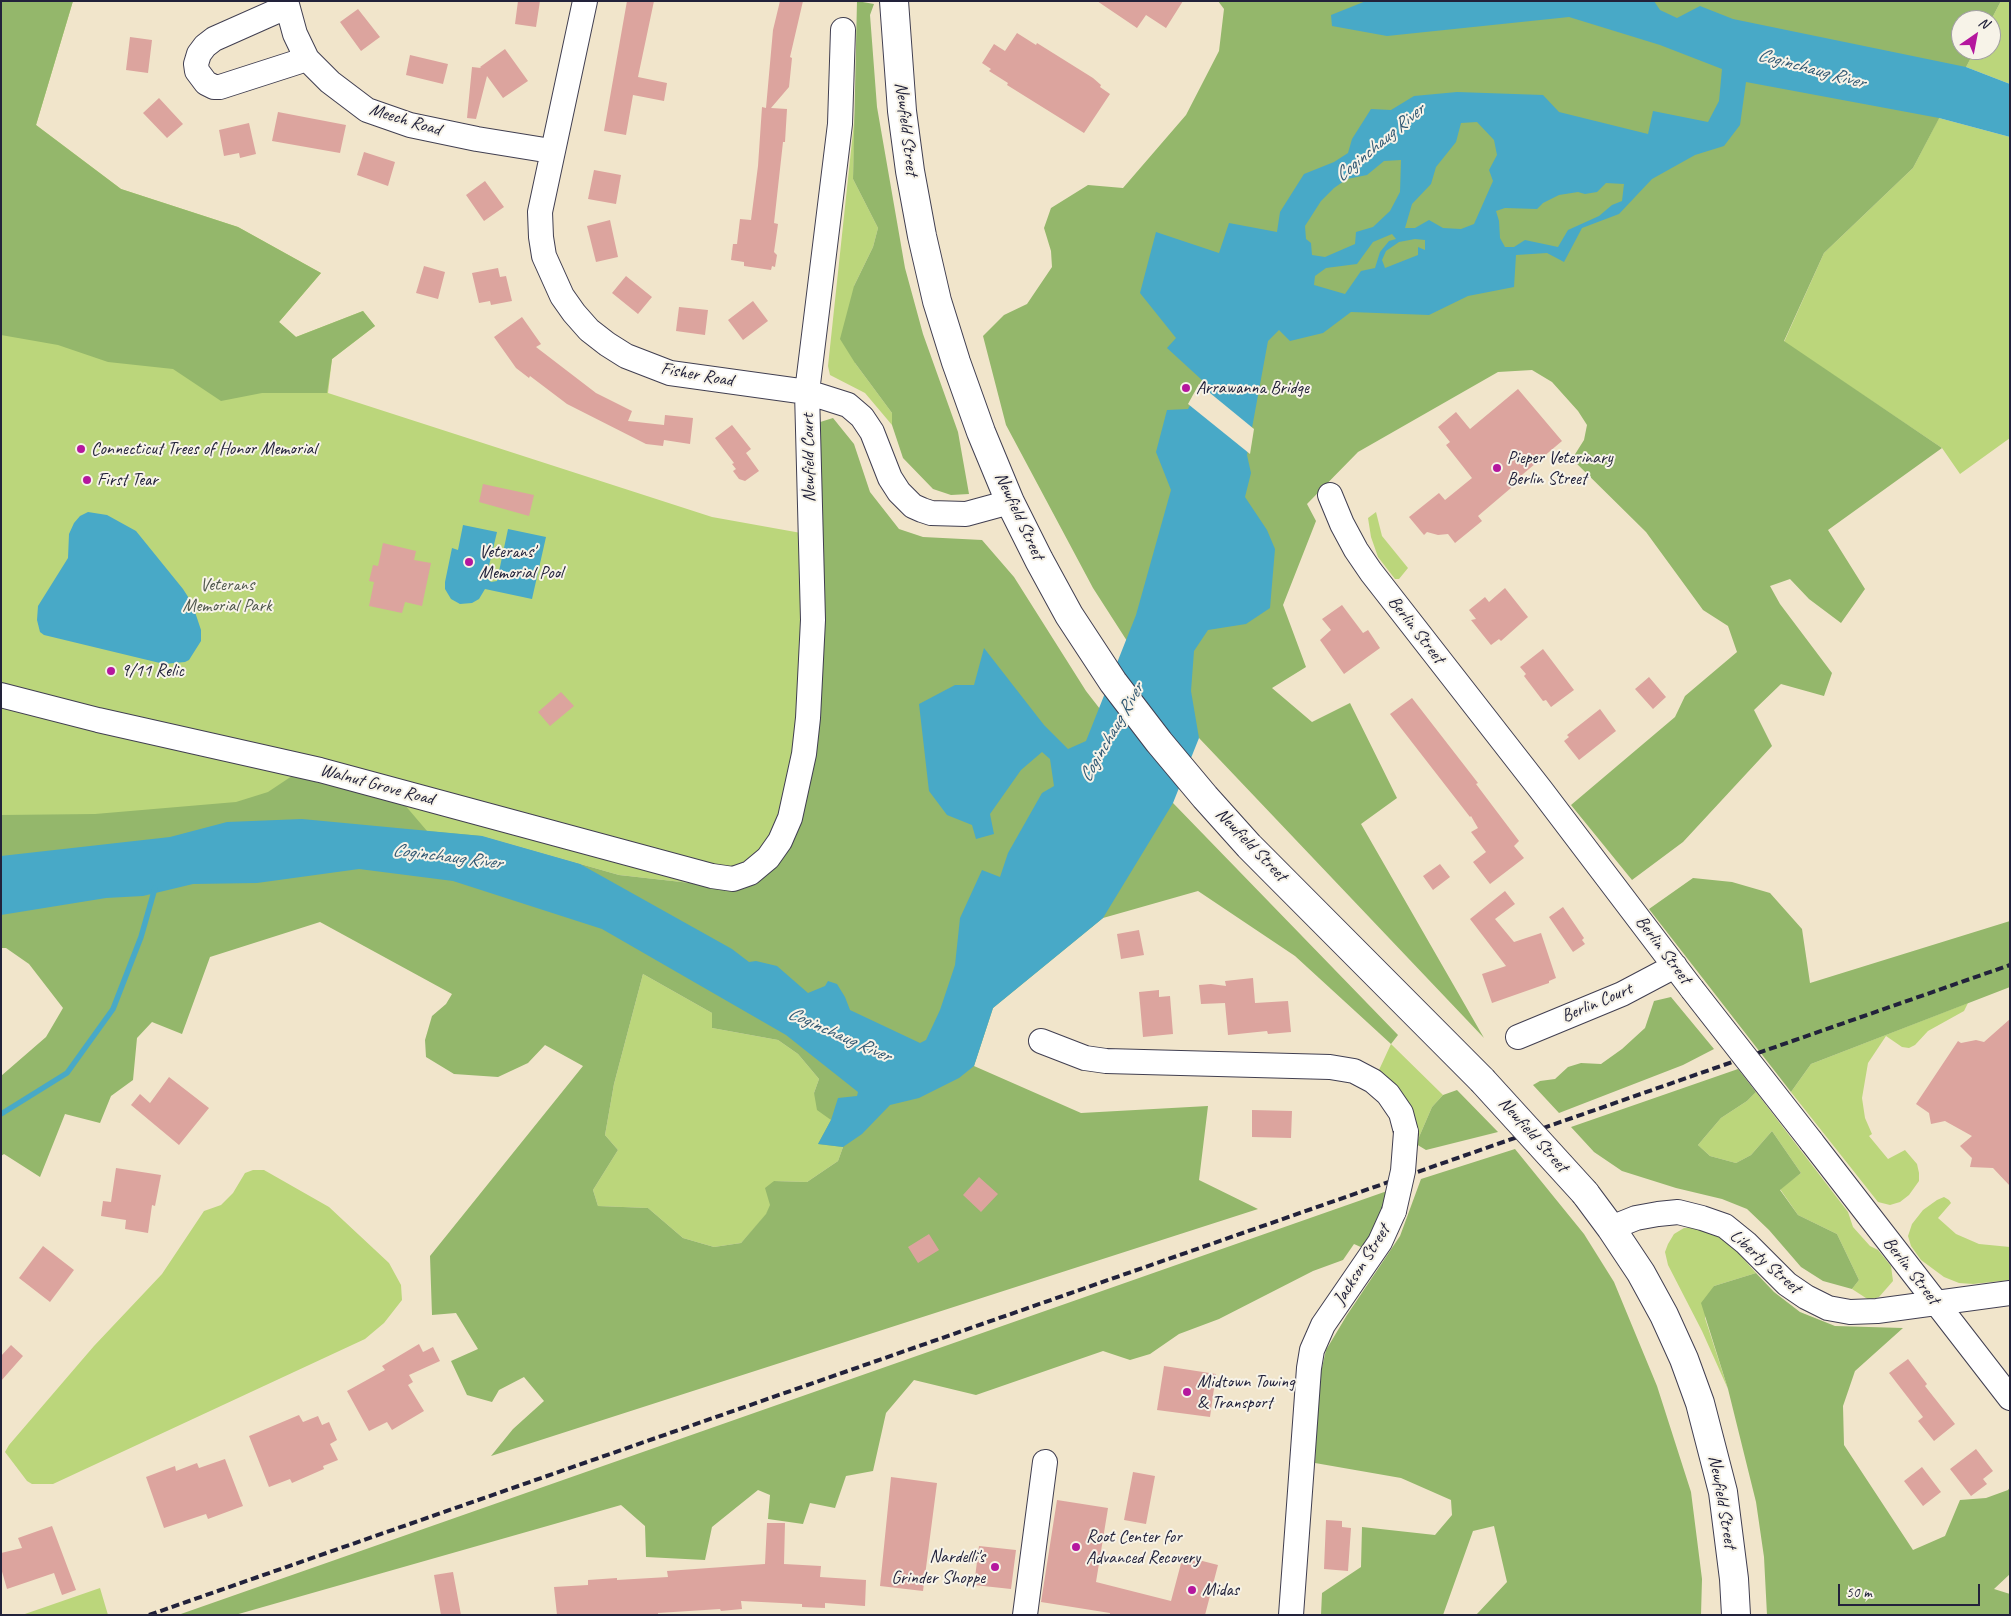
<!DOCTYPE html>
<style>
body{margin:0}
#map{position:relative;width:2011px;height:1616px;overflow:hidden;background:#f1e5cb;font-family:Caveat,sans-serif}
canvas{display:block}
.frame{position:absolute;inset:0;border:2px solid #22223b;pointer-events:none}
.north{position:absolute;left:1951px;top:10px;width:50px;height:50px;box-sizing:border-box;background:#f7f3e8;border:1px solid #a29fa3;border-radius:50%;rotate:33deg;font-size:14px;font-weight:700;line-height:20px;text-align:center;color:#22223b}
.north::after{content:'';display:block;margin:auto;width:18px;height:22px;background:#b5179e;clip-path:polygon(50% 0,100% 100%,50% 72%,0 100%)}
.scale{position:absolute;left:1838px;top:1584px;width:142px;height:22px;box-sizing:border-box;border:2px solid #22223b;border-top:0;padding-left:6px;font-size:15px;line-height:18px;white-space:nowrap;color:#22223b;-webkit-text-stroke:4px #f7f3e8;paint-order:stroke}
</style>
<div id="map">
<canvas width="2011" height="1616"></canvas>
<div class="frame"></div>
<div class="north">N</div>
<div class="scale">50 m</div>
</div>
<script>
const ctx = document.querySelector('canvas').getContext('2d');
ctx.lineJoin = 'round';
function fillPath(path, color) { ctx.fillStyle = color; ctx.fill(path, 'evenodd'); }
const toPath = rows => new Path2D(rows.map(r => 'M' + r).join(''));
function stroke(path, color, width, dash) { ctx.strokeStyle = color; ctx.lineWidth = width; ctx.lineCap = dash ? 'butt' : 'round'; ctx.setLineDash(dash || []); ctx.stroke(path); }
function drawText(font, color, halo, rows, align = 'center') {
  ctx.font = font + ' Caveat,sans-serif'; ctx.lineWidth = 4; ctx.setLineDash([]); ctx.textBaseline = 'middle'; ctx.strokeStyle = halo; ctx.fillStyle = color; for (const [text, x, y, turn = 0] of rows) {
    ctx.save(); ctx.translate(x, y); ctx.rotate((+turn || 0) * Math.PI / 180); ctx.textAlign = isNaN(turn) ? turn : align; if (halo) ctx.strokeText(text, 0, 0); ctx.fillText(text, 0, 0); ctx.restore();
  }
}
const green = toPath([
 [1,1,73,1,36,125,121,189,238,227,321,273,279,322,296,337,363,311,375,326,332,359,328,393,712,517,801,533,802,649,793,763,783,806,756,873,744,889,619,875,482,836,1,856],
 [2001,1,2010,1,2010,84,1966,67,1975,50,1991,50,1991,20],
 [855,113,853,179,878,228,873,247,854,286,855,363,892,413,892,425,865,393,830,375,828,366],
 [1939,118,2010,137,2010,438,1960,474,1942,448,1784,342,1824,253,1913,168],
 [1376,512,1382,536,1408,568,1399,579,1395,579,1378,557,1371,537,1368,518],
 [643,974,712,1013,712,1028,778,1040,798,1054,819,1079,814,1093,831,1120,843,1147,838,1161,807,1182,774,1181,771,1205,766,1215,741,1243,714,1247,683,1238,648,1208,598,1206,593,1190,618,1150,605,1135,614,1084],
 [1968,1003,1964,1011,1928,1031,1915,1045,1909,1048,1902,1047,1886,1036,1868,1063,1862,1098,1865,1118,1872,1134,1869,1136,1888,1159,1905,1150,1917,1164,1919,1173,1919,1181,1909,1195,1900,1202,1890,1205,1878,1202,1791,1092,1811,1064],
 [1391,1044,1443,1095,1432,1107,1416,1144,1392,1082,1379,1070],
 [1756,1092,1848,1212,1853,1227,1870,1246,1878,1250,1891,1266,1893,1281,1879,1297,1869,1300,1852,1289,1859,1280,1837,1234,1798,1215,1780,1189,1801,1173,1772,1131,1751,1155,1736,1163,1710,1156,1698,1145,1721,1118,1747,1101],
 [253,1170,264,1170,329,1207,389,1263,401,1285,402,1300,384,1323,365,1339,53,1484,32,1484,27,1481,5,1452,9,1445,94,1346,162,1274,204,1211,221,1205,233,1193,245,1173],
 [1944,1197,1949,1200,1951,1203,1938,1218,1956,1234,1979,1244,2010,1247,2010,1280,1973,1284,1959,1283,1944,1277,1921,1260,1911,1246,1908,1236,1912,1224,1923,1210,1937,1200],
 [1684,1228,1697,1228,1720,1237,1733,1247,1756,1273,1714,1286,1705,1318,1728,1389,1702,1331,1668,1265,1665,1252,1668,1244,1674,1234],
 [100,1588,108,1615,22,1615]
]);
const forest = toPath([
 [1,1,73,1,36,125,121,189,238,227,321,273,279,322,296,337,363,311,375,326,332,359,327,393,262,393,221,401,173,369,108,362,58,345,1,335],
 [857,1,874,4,870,15,877,107,905,268,923,334,958,432,969,494,951,495,933,489,903,458,892,425,892,413,855,363,840,339,854,286,873,247,878,228,853,179],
 [1218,1,2001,1,1991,20,1961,20,1961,50,1975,50,1913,168,1824,253,1784,341,1942,448,1828,530,1865,589,1841,623,1809,599,1790,579,1770,586,1780,604,1832,673,1824,696,1781,684,1754,710,1772,746,1683,842,1632,880,1571,805,1675,717,1685,696,1737,652,1728,626,1703,610,1646,532,1572,459,1584,440,1587,425,1578,411,1552,382,1532,370,1498,372,1358,452,1307,504,1316,521,1283,605,1306,667,1272,688,1312,722,1350,703,1397,798,1361,824,1484,1038,1199,738,1154,683,1093,588,1006,425,983,336,1004,315,1027,304,1052,267,1051,251,1044,228,1051,208,1088,185,1123,188,1186,115,1219,51,1224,9],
 [833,418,854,444,870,492,899,529,923,537,982,540,1014,577,1086,691,1173,803,1398,1035,1391,1044,1295,956,1198,891,1103,918,993,1008,974,1066,1081,1113,1208,1106,1199,1180,1258,1209,491,1456,513,1429,544,1401,524,1377,499,1390,492,1402,467,1395,451,1361,478,1349,456,1313,432,1315,430,1256,583,1066,545,1045,528,1063,498,1077,454,1074,426,1057,425,1040,432,1016,446,1004,452,994,320,922,210,957,182,1034,152,1022,137,1038,133,1080,111,1096,100,1123,65,1114,40,1177,4,1154,1,1156,1,1076,46,1037,63,1008,29,964,6,948,1,948,1,815,95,814,236,802,268,792,292,776,404,804,427,831,482,836,619,875,744,889,756,873,777,825,793,763,802,649,798,429],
 [643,974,712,1013,712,1028,778,1040,798,1054,819,1079,814,1093,817,1110,831,1120,818,1144,843,1147,838,1161,807,1182,774,1181,765,1188,770,1205,766,1214,741,1243,714,1247,683,1238,648,1208,598,1206,593,1190,618,1150,605,1135,614,1084],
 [1693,878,1732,882,1770,893,1802,929,1810,983,2010,921,2010,987,1811,1064,1791,1092,1649,909],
 [1671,997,1714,1049,1683,1065,1559,1113,1533,1085,1540,1081,1555,1079,1568,1067,1581,1063,1601,1064,1622,1049,1645,1028,1654,1001],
 [1738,1069,1756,1092,1747,1101,1721,1118,1698,1145,1710,1156,1736,1163,1751,1155,1772,1131,1801,1173,1780,1190,1798,1215,1837,1234,1859,1280,1852,1289,1823,1281,1801,1267,1769,1230,1747,1209,1722,1199,1676,1188,1622,1171,1594,1152,1571,1127],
 [1457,1090,1498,1132,1426,1150,1416,1144,1432,1107,1443,1095],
 [1515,1149,1584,1234,1614,1282,1657,1386,1691,1492,1702,1579,1701,1615,1476,1615,1507,1582,1494,1526,1473,1531,1443,1615,1321,1615,1322,1593,1361,1567,1362,1527,1435,1535,1452,1515,1451,1500,1401,1478,1315,1463,1319,1381,1326,1350,1347,1315,1400,1236,1421,1179],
 [1390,1190,1375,1229,1363,1248,1354,1244,1343,1260,1313,1271,1219,1319,1179,1334,1150,1354,1130,1360,1103,1351,976,1395,914,1380,886,1413,873,1471,846,1476,835,1508,810,1503,803,1524,768,1519,770,1495,758,1490,712,1527,705,1560,646,1557,645,1526,621,1505,235,1615,178,1615],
 [1756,1273,1774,1292,1800,1312,1835,1326,1903,1328,1855,1371,1843,1406,1844,1445,1913,1550,1945,1536,1960,1500,1986,1498,2008,1490,2010,1487,2010,1574,1994,1589,2010,1594,2010,1615,1767,1615,1764,1557,1756,1502,1728,1389,1701,1303,1714,1286]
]);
const water = toPath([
 [1366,1,1654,1,1660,10,1677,18,1700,6,1733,19,1966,67,2010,84,2010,137,1939,118,1746,82,1740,125,1724,146,1695,155,1652,179,1619,214,1582,228,1564,262,1547,253,1516,255,1514,287,1468,296,1429,315,1351,312,1323,333,1290,341,1279,330,1268,341,1247,455,1251,473,1245,497,1267,530,1275,549,1270,608,1246,624,1208,630,1194,651,1191,691,1199,738,1173,803,1103,918,993,1008,974,1066,959,1078,919,1098,890,1105,862,1134,843,1147,818,1144,831,1120,838,1098,857,1096,858,1092,786,1035,602,929,453,881,359,869,257,883,193,884,143,896,106,898,1,915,1,856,170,837,227,822,302,819,482,836,580,864,732,949,749,962,756,961,777,966,808,993,825,986,828,981,837,984,845,997,850,1010,920,1043,926,1040,940,1010,955,965,960,918,982,870,1000,877,1008,853,1042,793,1054,786,1050,759,1042,752,1021,770,990,814,994,834,976,839,972,825,947,815,929,791,919,704,955,685,974,685,984,648,1044,725,1068,749,1086,741,1136,615,1171,490,1156,452,1167,410,1188,409,1203,381,1167,348,1176,338,1140,293,1156,232,1219,253,1229,223,1277,232,1280,212,1304,174,1334,162,1348,153,1352,139,1371,109,1391,110,1414,96,1457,92,1543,95,1559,112,1648,134,1653,111,1708,122,1719,101,1722,69,1660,45,1569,17,1387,36,1332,26,1331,15],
 [1477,122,1494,140,1497,155,1489,170,1493,181,1474,224,1461,229,1443,228,1429,220,1415,228,1405,228,1412,204,1431,184,1436,167,1456,142,1461,123],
 [1401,160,1400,192,1390,211,1373,227,1356,232,1355,244,1325,257,1312,255,1311,243,1306,239,1305,226,1321,201,1334,188,1347,179,1367,175,1384,161],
 [1606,183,1624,184,1622,201,1612,205,1599,216,1568,230,1558,247,1525,240,1514,247,1505,247,1500,238,1499,221,1496,211,1505,208,1537,209,1543,203,1559,195,1578,192,1585,194,1597,192],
 [1392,234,1396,239,1389,241,1380,252,1375,268,1361,271,1345,294,1314,285,1315,276,1326,268,1357,264,1373,242],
 [1415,239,1425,240,1425,250,1418,247,1418,255,1385,268,1382,260,1386,251,1399,242],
 [88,512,107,515,136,531,183,589,192,603,201,630,201,641,189,660,185,662,164,664,44,635,40,632,37,620,38,606,68,558,69,534,74,523,80,516],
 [463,525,497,532,487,574,487,578,491,582,497,581,508,529,546,537,532,599,485,589,479,599,472,603,460,604,451,599,445,589,445,582,452,548,458,550]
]);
const pier = toPath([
 [1199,384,1254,429,1250,454,1188,404]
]);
const stream = toPath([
 [1,1114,67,1073,113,1009,141,937,155,888]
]);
const building = toPath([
 [518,1,540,1,536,27,515,24],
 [627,1,654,1,638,77,667,83,664,101,633,95,626,135,604,131],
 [780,1,803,1,790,57,792,58,789,87,771,108,787,109,785,142,783,142,774,223,778,224,774,252,777,255,775,267,772,266,771,270,744,266,744,262,731,260,733,244,737,244,740,219,751,220,758,166,762,107,766,108,773,30],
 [1097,1,1183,1,1166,28,1146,15,1137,28],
 [358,9,380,37,361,51,340,22],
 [1017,33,1036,45,1037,43,1093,78,1101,85,1100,87,1110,94,1084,133,1007,85,1008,83,989,71,991,69,982,63,994,44,1005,51],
 [130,37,152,40,148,73,126,70],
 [505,49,528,81,503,98,487,76,476,119,467,118,472,67,481,68,480,67],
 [410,55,448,64,443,84,406,75],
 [159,98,183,124,167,138,143,113],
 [278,112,346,125,340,153,272,141],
 [249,123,256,154,240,158,239,153,224,156,219,130],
 [364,152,395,162,388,186,357,175],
 [594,170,621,175,616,204,588,199],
 [485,181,504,207,484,221,466,195],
 [610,220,618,257,596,262,587,226],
 [424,266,445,272,438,299,416,293],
 [498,268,500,277,506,276,512,301,491,305,490,301,479,303,472,273],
 [626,276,652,297,638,314,612,293],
 [753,301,768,321,743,340,728,320],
 [679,307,708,310,705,335,676,331],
 [522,317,541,344,536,347,596,393,632,411,628,421,664,425,665,415,693,418,690,444,664,440,663,446,646,444,567,404,530,376,529,378,516,368,494,337],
 [1518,389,1562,441,1516,480,1518,482,1478,516,1482,521,1455,543,1448,534,1438,535,1427,532,1424,535,1409,517,1439,493,1445,500,1472,478,1446,445,1450,442,1438,427,1456,412,1470,429],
 [732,425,751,449,746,453,759,471,745,481,739,479,733,471,736,469,732,464,734,463,715,438],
 [483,484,534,495,529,516,479,502],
 [383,543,416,551,414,560,431,563,422,606,405,602,402,613,369,606,374,582,369,581,373,565,378,566],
 [1505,588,1528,617,1501,641,1499,639,1491,645,1471,620,1476,619,1469,610,1485,597,1489,602],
 [1342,605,1363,633,1368,630,1380,648,1344,674,1320,640,1331,630,1322,619],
 [1543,649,1574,690,1551,707,1546,700,1543,701,1524,676,1526,674,1520,667],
 [1649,677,1666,697,1653,709,1635,689],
 [561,692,574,706,550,726,538,712],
 [1412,698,1478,783,1476,784,1519,841,1514,846,1524,858,1490,884,1473,862,1486,852,1471,832,1478,828,1471,816,1470,817,1390,714],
 [1600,709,1616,731,1579,760,1564,741,1569,737,1567,735],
 [1440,864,1450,877,1433,890,1423,876],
 [1505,891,1515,904,1495,919,1514,942,1541,933,1556,978,1549,981,1549,983,1492,1003,1482,974,1506,966,1470,919],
 [1563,907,1584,938,1582,940,1585,944,1573,952,1549,917],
 [1139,930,1144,955,1121,959,1117,934],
 [1253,978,1255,1003,1288,1001,1291,1032,1268,1034,1267,1031,1228,1035,1225,1003,1201,1004,1199,985,1211,984,1226,986,1225,981],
 [1159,990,1159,997,1170,996,1173,1034,1143,1037,1139,992],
 [2010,1019,2010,1186,1993,1168,1970,1167,1972,1158,1960,1146,1972,1136,1945,1121,1931,1124,1929,1113,1916,1104,1958,1041,1961,1043,1976,1040,1984,1042],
 [169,1077,209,1108,179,1145,131,1105,140,1094,150,1103],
 [1252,1110,1292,1111,1291,1138,1252,1137],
 [116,1168,161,1175,155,1206,152,1205,148,1233,125,1229,126,1220,101,1216,103,1201,111,1202],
 [979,1177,998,1194,981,1212,963,1195],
 [929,1234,939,1250,918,1263,908,1247],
 [43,1246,74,1270,50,1302,19,1278],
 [419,1344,423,1352,433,1347,440,1361,409,1375,413,1382,408,1385,424,1411,392,1430,387,1422,369,1431,347,1391,385,1370,382,1366],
 [11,1345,23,1356,1,1381,1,1356],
 [1908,1359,1927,1384,1925,1386,1955,1424,1934,1441,1918,1421,1923,1417,1889,1373],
 [1164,1366,1216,1374,1210,1417,1157,1410],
 [299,1415,303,1422,318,1416,322,1425,329,1422,337,1440,330,1444,338,1460,323,1466,324,1469,292,1483,290,1479,269,1487,249,1436],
 [1976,1449,1993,1471,1983,1479,1987,1484,1971,1496,1950,1469],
 [225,1459,243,1506,208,1519,206,1514,164,1528,146,1477,175,1466,176,1471,197,1463,199,1468],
 [1922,1467,1941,1492,1923,1506,1904,1481],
 [1133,1472,1155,1476,1146,1524,1124,1520],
 [891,1477,937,1483,923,1591,880,1586],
 [1057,1500,1108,1508,1096,1582,1171,1601,1183,1556,1218,1565,1205,1615,1110,1615,1110,1613,1041,1602],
 [1326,1520,1342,1521,1342,1527,1351,1528,1348,1571,1324,1569],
 [767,1523,785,1523,784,1564,821,1566,820,1577,866,1580,865,1606,825,1603,825,1608,802,1607,802,1604,741,1601,742,1609,721,1611,720,1609,658,1613,658,1615,557,1615,554,1587,588,1585,588,1580,617,1578,617,1580,668,1577,667,1571,765,1564],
 [52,1526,76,1590,62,1595,54,1573,7,1589,1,1568,1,1553,22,1548,18,1538],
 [979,1546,1016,1550,1011,1589,974,1585],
 [453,1572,461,1615,441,1615,434,1575]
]);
const minor = toPath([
 [286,1,295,34,307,59,330,82,367,110,410,125,477,139,551,151],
 [585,1,540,212,541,237,544,256,562,296,574,313,589,330,607,344,626,356,670,373,807,392,848,405,862,417,872,432,890,478,899,492,913,506,922,510,931,513,966,514,1010,502],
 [286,7,214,39,205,46,199,54,196,64,197,71,206,83,214,87,220,87,307,59],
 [1330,495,1342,524,1356,550,1371,572,1541,790,1692,989],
 [1,695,98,720,320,770,712,876,733,879,750,873,768,858,780,841,790,818,804,754,808,718,813,620,807,392,840,124,843,30],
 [1518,1037,1622,994,1675,966],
 [1041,1041,1085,1058,1106,1061,1330,1067,1354,1071,1373,1081,1388,1094,1401,1113,1406,1132],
 [1811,1141,2010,1398],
 [1611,1228,1636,1218,1658,1214,1678,1212,1702,1218,1725,1226,1746,1243,1787,1284,1806,1297,1828,1308,1850,1312,1877,1311,2010,1293],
 [1025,1615,1045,1462],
 [1291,1615,1309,1368,1312,1350,1323,1325,1380,1242,1394,1211]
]);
const major = toPath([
 [894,1,902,111,910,171,922,236,937,301,956,362,981,432,1010,502,1039,560,1069,615,1113,682,1159,742,1205,797,1249,846,1482,1080],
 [1585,1193,1611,1228,1641,1273,1664,1315,1684,1359,1700,1403,1723,1492,1734,1579,1736,1615]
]);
const rail = toPath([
 [149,1615,2010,965]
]);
const minorBridge = toPath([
 [1692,989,1811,1141],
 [1394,1211,1403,1171,1406,1132]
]);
const majorBridge = toPath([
 [1482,1080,1585,1193]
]);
const markers = [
 [1186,388,5,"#b5179e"],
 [81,449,5,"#b5179e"],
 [1497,468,5,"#b5179e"],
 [87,480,5,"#b5179e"],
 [469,562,5,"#b5179e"],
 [111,671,5,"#b5179e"],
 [1187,1392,5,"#b5179e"],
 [1076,1547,5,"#b5179e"],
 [995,1567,5,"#b5179e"],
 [1192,1590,5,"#b5179e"]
];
const streetNames = [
 ["Meech Road",405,120,17],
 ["Newfield Street",906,129,83],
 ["Fisher Road",697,375,10],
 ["Newfield Court",809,458,-91],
 ["Newfield Street",1019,516,65],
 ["Berlin Street",1416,630,52],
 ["Walnut Grove Road",377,785,15],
 ["Newfield Street",1251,845,46],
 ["Berlin Street",1663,950,53],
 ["Berlin Court",1597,1003,-23],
 ["Newfield Street",1533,1135,48],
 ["Liberty Street",1765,1262,41],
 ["Jackson Street",1362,1265,-58],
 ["Berlin Street",1911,1271,52],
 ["Newfield Street",1722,1502,80]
];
const poiNames = [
 ["Arrawanna Bridge",1196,388],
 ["Connecticut Trees of Honor Memorial",91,449],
 ["Pieper Veterinary",1507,458],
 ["Berlin Street",1507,479],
 ["First Tear",97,480],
 ["Veterans'",479,552],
 ["Memorial Pool",479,573],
 ["9/11 Relic",121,671],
 ["Midtown Towing",1197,1382],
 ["& Transport",1197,1403],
 ["Root Center for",1086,1537],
 ["Advanced Recovery",1086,1558],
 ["Nardelli's",985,1557,"right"],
 ["Grinder Shoppe",985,1578,"right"],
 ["Midas",1202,1590]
];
const parkNames = [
 ["Veterans",227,585],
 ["Memorial Park",227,606]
];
const waterNames = [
 ["Coginchaug River",1811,69,15],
 ["Coginchaug River",1380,143,-40],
 ["Coginchaug River",1112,733,-60],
 ["Coginchaug River",447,857,7],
 ["Coginchaug River",839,1035,24]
];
fillPath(green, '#bbd67b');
fillPath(forest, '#94b76b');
fillPath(water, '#48a9c7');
fillPath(pier, '#f1e5cb');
stroke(stream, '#48a9c7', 5.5);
fillPath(building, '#dca49e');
stroke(minor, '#413f51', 26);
stroke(major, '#413f51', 30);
stroke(minor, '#fff', 24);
stroke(major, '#fff', 28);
stroke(rail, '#22223b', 4, [8, 4]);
stroke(minorBridge, '#413f51', 26, []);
stroke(majorBridge, '#413f51', 30, []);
stroke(minorBridge, '#fff', 24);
stroke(majorBridge, '#fff', 28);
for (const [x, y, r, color] of markers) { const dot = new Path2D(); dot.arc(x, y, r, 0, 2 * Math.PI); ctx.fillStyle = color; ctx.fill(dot); stroke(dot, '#f7f3e8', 2); }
drawText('18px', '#22223b', '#f7f3e8', streetNames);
drawText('18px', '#22223b', '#f7f3e8', poiNames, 'left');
drawText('18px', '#50584e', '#f7f3e8', parkNames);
drawText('italic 19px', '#315873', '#f7f3e8', waterNames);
</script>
